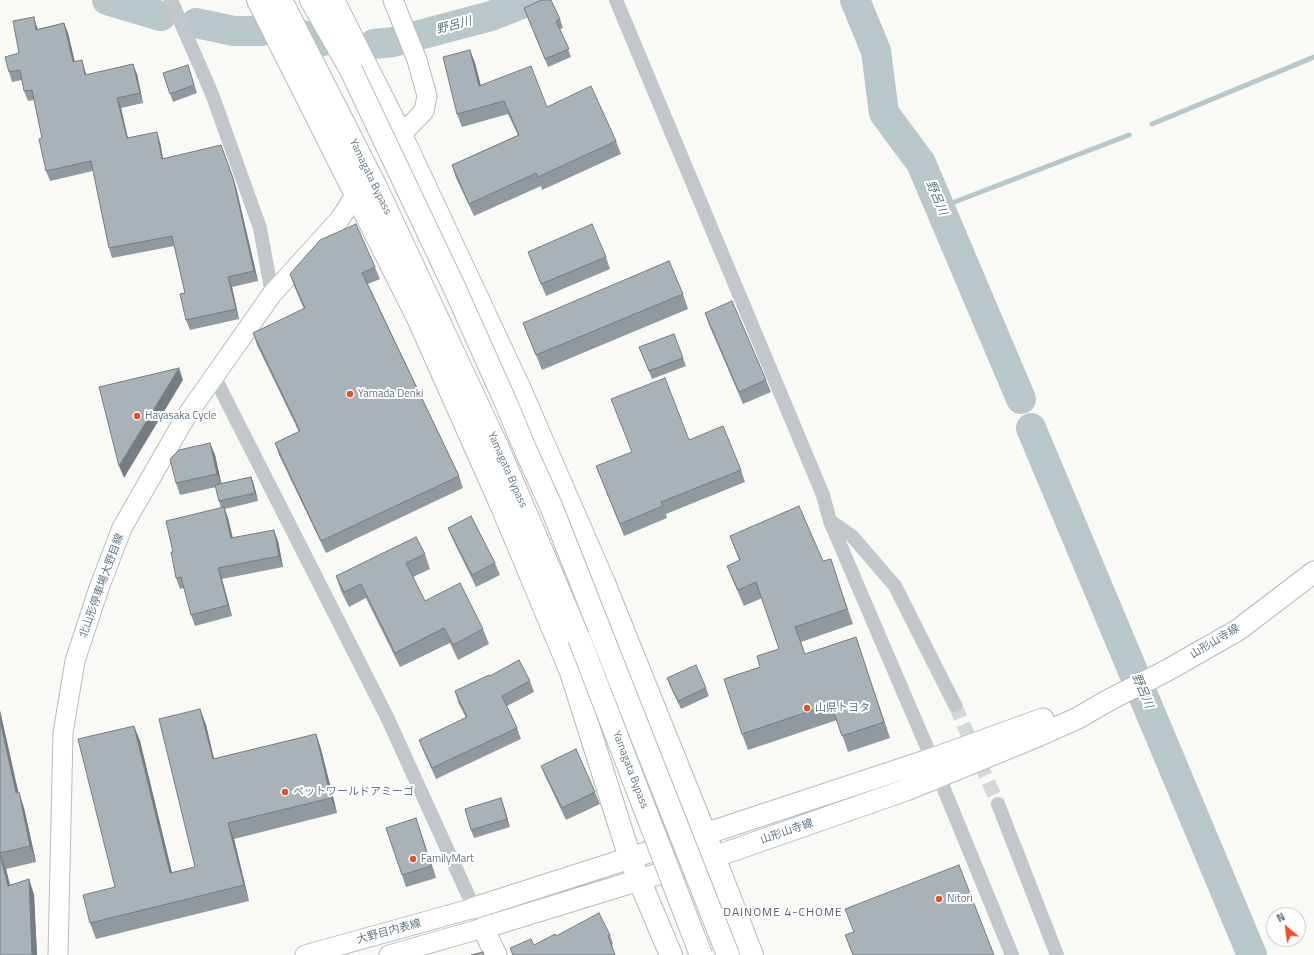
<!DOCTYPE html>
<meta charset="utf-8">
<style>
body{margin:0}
#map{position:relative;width:1314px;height:955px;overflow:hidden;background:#f9f9f6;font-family:"Titillium Web",sans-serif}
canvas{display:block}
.north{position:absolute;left:1266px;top:907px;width:40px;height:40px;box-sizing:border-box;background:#fff;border:1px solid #c0c8cd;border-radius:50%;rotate:331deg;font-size:11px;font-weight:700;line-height:16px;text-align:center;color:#627683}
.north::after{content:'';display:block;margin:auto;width:14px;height:18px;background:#ee4d22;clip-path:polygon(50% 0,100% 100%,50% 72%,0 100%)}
</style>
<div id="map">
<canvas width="1314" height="955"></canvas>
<div class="north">N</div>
</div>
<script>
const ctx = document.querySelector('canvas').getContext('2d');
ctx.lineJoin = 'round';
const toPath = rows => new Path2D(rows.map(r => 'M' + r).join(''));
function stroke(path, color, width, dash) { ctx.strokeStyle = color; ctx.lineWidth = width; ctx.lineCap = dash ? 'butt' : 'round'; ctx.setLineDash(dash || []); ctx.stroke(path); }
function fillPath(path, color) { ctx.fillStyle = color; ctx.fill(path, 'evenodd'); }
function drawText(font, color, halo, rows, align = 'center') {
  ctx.font = font + ' "Titillium Web","Noto Sans JP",sans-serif'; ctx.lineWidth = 4; ctx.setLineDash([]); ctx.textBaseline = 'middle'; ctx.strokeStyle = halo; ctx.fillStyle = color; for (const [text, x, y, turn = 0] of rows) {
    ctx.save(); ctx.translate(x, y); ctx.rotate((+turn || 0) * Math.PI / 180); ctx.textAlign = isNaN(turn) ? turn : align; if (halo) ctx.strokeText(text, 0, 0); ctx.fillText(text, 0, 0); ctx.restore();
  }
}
const stream = toPath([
 [1152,124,1314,57],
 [939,208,1129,135]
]);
const river = toPath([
 [107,0,161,16],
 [855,0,876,51,884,113,921,163,1021,399],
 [196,23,234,31,262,31],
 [285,32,291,32,323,41],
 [374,44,393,42,491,16,531,0],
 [1031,428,1252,955]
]);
const streetTunnel = toPath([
 [955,705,998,804]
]);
const street = toPath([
 [171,0,212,94,260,228,272,294],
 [616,0,823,495,830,521,932,759],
 [214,376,387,717,474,908],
 [830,521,852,536,895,586,955,705],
 [939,777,1012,955],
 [998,804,1057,955]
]);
const secondary = toPath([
 [393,0,417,60,427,96,424,111,401,135],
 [58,955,63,733,75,661,99,588,122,528,185,418,272,294,340,219,356,194],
 [305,955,474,908],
 [389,955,483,928]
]);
const primary = toPath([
 [474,908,705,834,932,759,1043,719],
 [496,955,483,928,714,857,906,790,1040,735,1078,718,1109,700,1166,671,1238,630,1314,572]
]);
const highway = toPath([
 [258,0,418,318,503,509,571,672,630,858,671,955],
 [281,0,377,189,498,448,579,638],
 [311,0,351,70],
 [333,0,401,135,518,385,604,583,705,834,752,955]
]);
const highwayBridge = toPath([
 [351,70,455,289,506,403,526,451,551,506,728,955],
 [579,638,701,955]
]);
const wall = toPath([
 [524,8,560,19,563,28,560,29,571,57,548,67],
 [64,23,68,33,75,62,82,60,86,75,137,74,143,103,121,108,128,138,160,142,163,159,236,187,258,281,232,287,239,319,190,330,186,320,185,293,174,246,112,258,109,248,93,171,50,181,46,171,42,138,34,100,28,101,24,91,22,80,12,82,9,72,19,53,37,27,38,29],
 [470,50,475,63,481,86,547,107,616,141,621,154,542,190,541,186,474,216,456,178,452,165,518,135,508,114,462,127,457,114],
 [188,65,197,93,173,102,163,73],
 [528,252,606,257,610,269,546,296],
 [375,267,380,279,368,284,459,476,463,488,326,553,279,455,275,443,299,432,257,345,253,333,304,309,294,286,290,274],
 [683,294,688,309,542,370,523,323],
 [705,313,766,380,771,392,743,404,709,325],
 [674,334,686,366,652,379,639,347],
 [689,440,741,470,745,482,666,514,667,518,624,536,596,466],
 [210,443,215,455,221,483,251,477,254,485,258,501,225,509,228,518,233,538,278,541,283,567,222,579,232,616,195,626,191,615,184,588,180,589,176,578,173,552,221,508,219,501,216,487,180,495,176,483],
 [448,528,495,563,500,575,476,587,453,540],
 [730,536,823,561,836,575,853,624,801,642,805,654,861,653,890,738,848,752,837,720,748,750,742,734,760,667,779,649,762,598,744,606,733,581,727,566,739,560],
 [425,554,430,569,413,577,425,601,483,629,489,644,458,660,450,643,400,667,366,598,349,607,341,591,336,576],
 [490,676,530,681,534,692,507,706,517,728,521,739,436,779,423,750,419,740,466,718,458,702,455,691],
 [667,678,706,688,709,696,681,709,670,686],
 [200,709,206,725,214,759,316,734,321,749,337,813,234,839,249,901,96,939,90,923,115,887,134,726,140,741,172,873,195,867],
 [0,710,18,792,24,808,36,862,6,869,10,885,29,879,34,895,37,955,0,955],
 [541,766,595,792,600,804,566,820,546,778],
 [501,798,510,827,474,838,471,830],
 [416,818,436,878,406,887,402,875],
 [610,935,613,944,612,945,615,955,513,955,510,948,534,945,556,936]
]);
const shadedWall = toPath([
 [34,17,37,27,40,39,36,30],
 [64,23,68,33,77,72,73,62],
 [470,50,475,63,484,99,479,86],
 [82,60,85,70,89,85,85,75],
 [133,64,137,74,143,103,140,93],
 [117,98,121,108,130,148,127,138],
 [157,132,160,142,165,169,162,159],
 [221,145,236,187,258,281,254,271],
 [228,277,232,287,239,319,236,309],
 [179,368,183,380,124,478,119,466],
 [210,443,215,455,222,486,217,474],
 [251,477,254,485,258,501,255,493],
 [224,507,228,518,235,549,231,538],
 [274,530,278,541,283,567,279,556],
 [218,568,222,579,232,616,228,605],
 [856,637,861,653,890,738,884,722],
 [200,709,206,725,218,775,213,759],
 [0,710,0,711,22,808,16,793,0,720],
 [134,726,140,741,176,889,170,873],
 [316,734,321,749,337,813,331,798],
 [19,792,24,808,36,862,30,846],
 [501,798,504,806,510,827,507,819],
 [416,818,436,878,431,866],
 [228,823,234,839,249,901,244,885],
 [0,854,6,869,14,902,8,886],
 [29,879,34,895,37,955,32,955]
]);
const building = toPath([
 [542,0,551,0,560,19,556,21,569,49,545,59,524,8,542,0],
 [34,17,36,30,64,23,73,62,82,60,85,75,133,64,140,93,117,98,127,138,157,132,162,159,221,145,233,178,254,271,228,277,236,309,186,320,180,294,185,293,172,236,109,248,91,161,46,171,39,139,42,138,32,90,24,91,20,70,9,72,5,57,19,53,13,21,34,17],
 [470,50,479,86,531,66,547,107,591,86,616,141,538,177,536,173,469,204,452,165,519,135,504,101,457,114,443,57,470,50],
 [188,65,194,85,170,94,163,73,188,65],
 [356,224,375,267,362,273,459,476,321,541,275,443,300,431,253,333,305,308,290,274,320,240,356,224],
 [592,224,606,257,541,284,528,252,592,224],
 [669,261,683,294,536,355,523,323,669,261],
 [732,301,766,380,739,392,705,313,732,301],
 [674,334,683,358,649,371,639,347,674,334],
 [179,368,119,466,99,387,179,368],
 [665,378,689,440,723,426,741,470,661,502,663,506,620,524,596,466,632,452,611,399,665,378],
 [210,443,217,474,176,483,170,459,179,450,210,443],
 [251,477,255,493,219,501,215,485,251,477],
 [799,506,823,561,831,559,847,609,795,627,805,654,856,637,884,722,842,736,831,704,742,734,724,679,760,667,757,656,779,649,756,582,738,590,727,566,740,560,730,536,799,506],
 [224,507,231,538,274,530,279,556,218,568,228,605,191,615,181,577,176,578,171,552,173,552,166,521,224,507],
 [471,516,495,563,472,575,448,528,471,516],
 [416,537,425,554,406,563,425,601,460,583,483,629,453,645,444,628,395,653,361,584,344,592,336,576,416,537],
 [519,660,530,681,502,696,517,728,432,768,419,740,467,717,455,691,489,675,490,676,519,660],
 [696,665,706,688,678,701,667,678,696,665],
 [200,709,213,759,316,734,331,798,228,823,244,885,90,923,83,895,115,887,78,739,134,726,170,873,195,867,159,719,200,709],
 [0,720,16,793,19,792,30,846,0,853,0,720],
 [576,749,595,792,562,808,541,766,576,749],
 [501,798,507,819,471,830,465,809,501,798],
 [416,818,431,866,402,875,386,828,416,818],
 [0,854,8,886,29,879,32,955,0,955,0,854],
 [959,865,994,955,853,955,845,935,854,932,845,909,959,865],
 [599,913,610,935,608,936,615,955,513,955,510,948,531,939,534,945,555,934,556,936,599,913],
 [483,952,484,955,471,955,483,952]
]);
const markers = [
 [350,394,4,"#ee4d22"],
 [137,416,4,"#ee4d22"],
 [807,708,4,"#ee4d22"],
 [285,792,4,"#ee4d22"],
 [413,859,4,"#ee4d22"],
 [939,899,4,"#ee4d22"]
];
const streetNames = [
 ["Yamagata Bypass",370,177,64],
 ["Yamagata Bypass",507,470,66],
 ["北山形停車場大野目線",102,586,-70],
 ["山形山寺線",1215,642,-31],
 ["Yamagata Bypass",630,770,69],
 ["山形山寺線",787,832,-19],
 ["大野目内表線",389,932,-15]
];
const poiNames = [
 ["Yamada Denki",358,394],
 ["Hayasaka Cycle",145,416],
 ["山県トヨタ",815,708],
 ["ペットワールドアミーゴ",293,792],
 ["FamilyMart",421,859],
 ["Nitori",947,899]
];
const waterNames = [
 ["野呂川",454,26,-15],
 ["野呂川",936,198,67],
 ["野呂川",1142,691,67]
];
const neighbourhoodNames = [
 ["DAINOME 4-CHOME",783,913]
];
stroke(stream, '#b8c7ca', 5);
stroke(river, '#b8c7ca', 30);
stroke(streetTunnel, '#d3d8d9', 14, [14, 7]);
stroke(secondary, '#b4bbc0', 21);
stroke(primary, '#b5bbbf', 23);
stroke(highway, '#b5babd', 24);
stroke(street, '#c2c7cb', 14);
stroke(secondary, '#fff', 19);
stroke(primary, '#fff', 21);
stroke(highway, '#fff', 22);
stroke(highwayBridge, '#b5babd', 24, []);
stroke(highwayBridge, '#fff', 22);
fillPath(wall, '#90999f');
fillPath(shadedWall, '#767d82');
fillPath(building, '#a8b2b9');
stroke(building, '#767d82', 1);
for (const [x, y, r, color] of markers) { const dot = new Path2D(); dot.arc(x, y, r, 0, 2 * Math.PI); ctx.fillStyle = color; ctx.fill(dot); stroke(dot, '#fff', 1.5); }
drawText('11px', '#627683', '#fff', streetNames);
drawText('11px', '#627683', '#fff', poiNames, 'left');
drawText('italic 12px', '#5d767d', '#fff', waterNames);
ctx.letterSpacing = '1px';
drawText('12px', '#55636e', '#fff', neighbourhoodNames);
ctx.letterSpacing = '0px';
</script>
